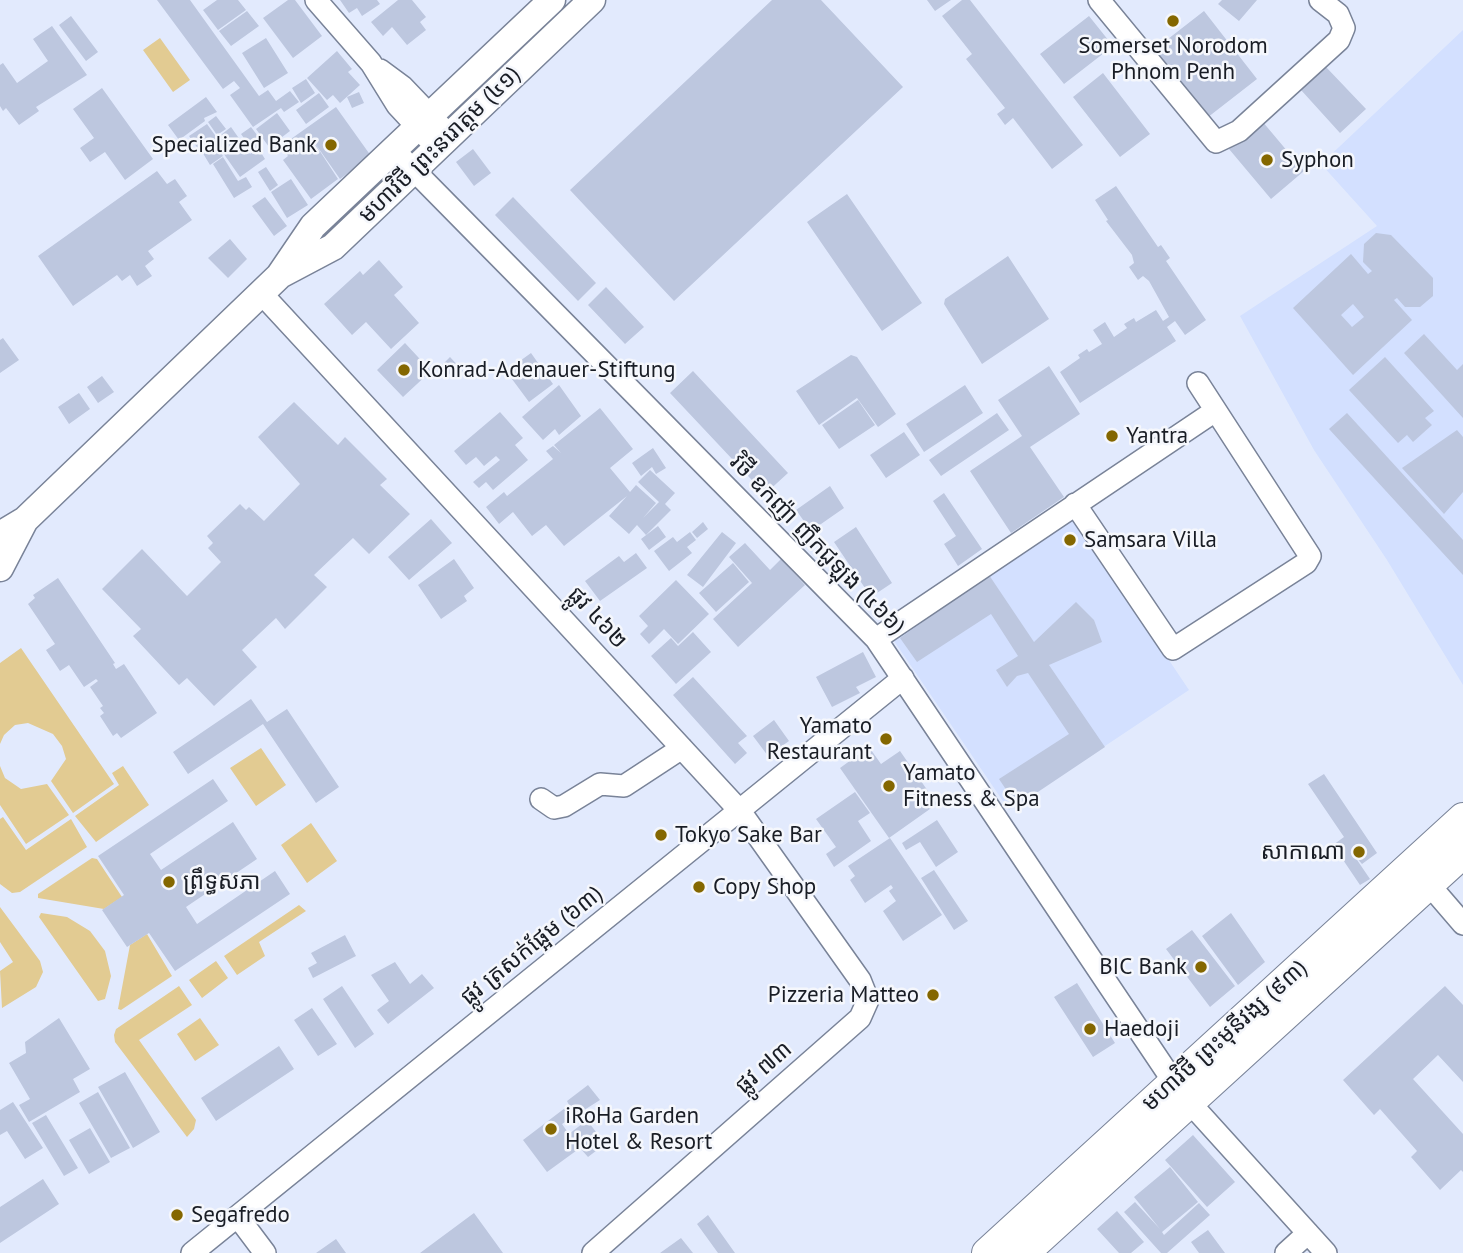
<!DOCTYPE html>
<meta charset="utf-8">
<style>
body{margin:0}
canvas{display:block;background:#e2eafd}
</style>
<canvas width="1463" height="1253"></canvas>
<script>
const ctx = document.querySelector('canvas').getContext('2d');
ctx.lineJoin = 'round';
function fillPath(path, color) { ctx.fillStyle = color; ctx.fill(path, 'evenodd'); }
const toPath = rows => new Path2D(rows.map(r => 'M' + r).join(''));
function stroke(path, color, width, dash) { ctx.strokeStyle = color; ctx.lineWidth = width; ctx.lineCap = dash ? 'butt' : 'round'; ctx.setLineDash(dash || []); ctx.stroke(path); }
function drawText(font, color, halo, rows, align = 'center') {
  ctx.font = font + ' "PT Sans","Noto Sans Khmer",sans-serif'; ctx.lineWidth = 5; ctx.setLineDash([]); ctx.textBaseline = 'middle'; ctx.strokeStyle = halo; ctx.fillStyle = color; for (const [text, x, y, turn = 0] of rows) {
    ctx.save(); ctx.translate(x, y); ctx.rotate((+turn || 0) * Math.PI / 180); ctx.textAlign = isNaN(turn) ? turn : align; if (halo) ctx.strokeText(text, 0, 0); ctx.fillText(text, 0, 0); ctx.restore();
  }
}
const built = toPath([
 [1463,30,1463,685,1387,560,1314,450,1240,316,1377,226,1321,164],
 [1073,517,1189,690,1009,810,892,638]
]);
const green = toPath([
 [160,38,190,80,173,92,143,50],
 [21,648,114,784,73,813,51,781,66,759,62,746,53,734,28,723,15,725,4,735,0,744,0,663],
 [261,748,286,785,256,806,230,768],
 [0,766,5,778,21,789,47,784,69,815,26,844,0,805],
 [123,766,149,805,96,842,75,816,119,785,112,773],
 [3,817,26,850,71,819,87,847,20,892,12,893,0,884,0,819],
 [311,823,337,861,307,883,281,845],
 [92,858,97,859,122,897,104,909,38,898,38,894],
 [299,905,306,911,259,942,265,956,237,975,224,956],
 [0,907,40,961,43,972,36,987,2,1008,0,971,13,962,0,942],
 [41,913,67,917,90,931,105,951,111,976,105,999,98,1001,39,917],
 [147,934,172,976,121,1010,118,1009,130,945],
 [216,961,228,978,202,998,189,980],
 [179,986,192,1005,139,1040,196,1120,194,1129,187,1137,115,1042,114,1035,116,1029],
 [200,1018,219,1045,195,1061,177,1034]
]);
const building = toPath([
 [157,0,190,0,259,96,268,90,276,101,290,91,299,102,284,112,281,108,253,127,230,95,240,88,234,81,223,89],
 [217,0,238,0,246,10,218,30,203,10],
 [288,0,295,0,322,36,293,58,263,18],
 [340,0,377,0,380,4,362,16,357,8,349,13],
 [398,0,412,0,426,17,420,22,426,30,407,45,392,27,383,36,371,22],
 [772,0,821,0,903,87,674,301,570,190],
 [927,0,951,0,935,11],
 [962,0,970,0,1083,145,1052,169,1013,118,1005,125,997,114,1005,108,966,59,972,54,942,16],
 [1222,0,1257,0,1239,21,1218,4],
 [247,11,259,26,231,46,219,31],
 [1204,11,1257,79,1203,121,1150,53],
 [71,16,98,52,86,61,59,25],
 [1089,16,1113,46,1064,84,1040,54],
 [52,26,87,75,36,107,39,111,19,125,6,108,3,111,0,106,0,65,3,63,17,83,48,61,33,39],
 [266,38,288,73,264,88,242,53],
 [337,51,352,69,348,72,360,85,340,103,333,95,327,100,307,78],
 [1326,67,1366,109,1340,133,1301,90],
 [1103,73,1150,134,1120,157,1073,97],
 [306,79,315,93,301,103,292,88],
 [102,88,153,159,125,180,105,152,90,162,80,148,94,138,73,109],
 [359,92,364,103,352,108,347,97],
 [319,93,329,107,306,124,296,110],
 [206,97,217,112,204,118,205,121,179,140,168,125],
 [336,107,371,156,340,179,312,139,338,179,311,199,283,160,288,156,281,146],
 [277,113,290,131,269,147,256,129],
 [216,116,226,129,217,135,208,122],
 [1262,121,1304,171,1271,199,1229,149],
 [207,124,217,138,231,127,250,154,258,148,265,159,240,177,214,140,199,150,189,136],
 [251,127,263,143,253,151,241,134],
 [213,142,223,156,210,165,201,150],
 [473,149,491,173,474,186,456,162],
 [223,157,238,181,246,177,252,187,234,198,213,164],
 [266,167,278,185,270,191,258,172],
 [157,171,167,184,175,179,187,196,179,202,192,220,148,251,154,259,145,266,152,276,137,286,130,275,122,281,117,275,73,306,38,256],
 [291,179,308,205,287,218,271,192],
 [1116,186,1158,247,1161,245,1170,258,1166,261,1206,320,1185,335,1175,321,1167,327,1176,341,1080,403,1060,372,1080,358,1078,355,1087,349,1089,352,1102,344,1093,330,1105,322,1114,337,1127,328,1124,324,1134,318,1136,322,1156,310,1163,321,1169,317,1149,281,1143,276,1138,280,1129,267,1134,263,1132,255,1106,221,1108,220,1095,200],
 [847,194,922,303,882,331,807,222],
 [265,197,287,226,274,236,252,206],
 [513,197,596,283,578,301,495,215],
 [1376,233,1391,235,1433,278,1433,296,1420,307,1405,307,1397,298,1394,300,1412,320,1353,375,1293,308,1351,254,1368,274,1372,271,1363,262,1364,244],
 [1353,304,1364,317,1352,327,1341,315],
 [230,239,247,259,228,278,208,258],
 [1008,256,1049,319,982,364,944,304,945,299],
 [379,260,403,287,394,295,419,323,391,349,366,322,352,335,324,304,360,271,363,275],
 [606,287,644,327,625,344,588,305],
 [1424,334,1457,370,1463,364,1463,418,1404,353],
 [3,338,19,360,0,373,0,340],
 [405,343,431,371,403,397,377,370],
 [531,353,553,384,529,402,506,371],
 [851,355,857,357,896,414,878,427,857,398,819,425,796,391],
 [450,357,463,371,455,379,441,366],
 [1385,357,1434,411,1425,418,1432,425,1413,442,1407,435,1398,443,1349,390],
 [1049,366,1080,414,1030,447,1064,497,1011,533,970,471,1022,436,998,400],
 [693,371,788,473,765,494,670,393],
 [102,376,114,392,98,403,87,387],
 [559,385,581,416,559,435,555,429,543,440,522,417],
 [965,385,983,413,924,452,906,424],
 [79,393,90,409,69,424,58,407],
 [858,400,875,425,839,449,822,425],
 [294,402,338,445,345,437,387,479,380,485,410,514,369,554,353,538,314,575,327,587,285,629,276,618,242,650,257,667,214,706,187,678,179,685,133,636,141,629,102,589,142,549,187,596,221,562,208,548,213,543,207,536,240,504,246,510,249,507,264,521,300,484,258,437],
 [600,408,633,449,610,468,630,492,636,485,656,503,643,518,659,502,638,482,650,470,675,493,665,504,671,510,646,535,637,525,629,534,609,516,627,496,564,546,546,525,532,536,513,512,499,524,486,507,504,492,507,496,553,459,546,451,553,446,561,453,554,445],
 [500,412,523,438,515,445,528,460,493,490,486,482,479,488,473,482,500,460,496,456,484,466,476,457,466,465,454,451],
 [997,413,1009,430,941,476,929,460],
 [1347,413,1463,540,1463,575,1329,429],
 [1457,430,1463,437,1463,492,1444,514,1402,468],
 [904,432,920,455,886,478,870,455],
 [653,448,666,468,656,474,652,467,641,476,632,463],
 [830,486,844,508,811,531,796,510],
 [944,493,982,549,958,566,944,544,956,536,933,501],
 [431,519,452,543,409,580,388,557],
 [703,522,708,529,697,538,692,532],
 [658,526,666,537,649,550,641,539],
 [856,527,892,583,871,597,834,542],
 [690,532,696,540,687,547,692,553,669,571,654,551,673,537,677,542],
 [722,532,736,543,703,587,687,575],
 [745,543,770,570,781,559,805,585,738,647,713,619,752,583,729,557],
 [636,553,647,568,600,601,585,581,619,556,624,562],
 [454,559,474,588,464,596,467,601,441,619,418,585],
 [733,563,749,582,716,612,699,593],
 [989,575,1034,642,1076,602,1094,620,1102,642,1049,665,1105,747,1017,806,999,779,1069,734,1028,673,1017,676,1007,687,996,670,1018,656,991,614,917,662,900,638],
 [58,578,115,663,113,664,116,669,124,664,157,713,121,738,117,733,113,736,100,716,104,713,100,708,103,706,90,687,98,681,96,679,84,687,69,665,60,671,46,650,55,644,28,604,35,598,33,595],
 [676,580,709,614,678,644,664,629,649,644,640,634,648,626,639,616],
 [693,632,711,652,676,684,651,656,671,638,678,646],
 [863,652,876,677,856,687,860,693,832,707,816,677],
 [693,677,747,736,738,743,747,753,735,764,673,695],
 [251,699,267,722,287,709,339,787,316,803,263,724,188,774,173,752],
 [774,720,789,741,768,756,753,736],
 [869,747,881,764,900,751,937,804,889,838,840,768],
 [1324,774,1377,853,1362,864,1353,854,1370,879,1360,885,1333,845,1344,837,1308,784],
 [213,779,228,801,150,854,161,870,233,822,257,859,186,907,197,924,275,871,290,894,175,971,149,933,127,947,102,910,124,895,98,856],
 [855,792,870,813,858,821,871,841,834,867,826,854,836,847,816,819],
 [937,820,958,852,936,867,920,842,906,850,902,843],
 [890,838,942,915,903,941,883,911,896,901,889,891,893,888,891,885,865,903,850,880,855,876,848,866],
 [934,870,968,921,954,930,921,878],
 [1231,913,1265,962,1238,985,1202,936],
 [1192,930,1235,986,1210,1007,1166,949],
 [345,935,356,956,313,978,308,968,317,963,311,953],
 [395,962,410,984,422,974,434,988,388,1024,377,1010,389,1001,371,975],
 [1077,983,1115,1043,1093,1057,1054,997],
 [342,986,374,1034,355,1048,323,999],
 [1445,986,1463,1005,1463,1082,1438,1055,1413,1079,1463,1134,1463,1172,1461,1170,1440,1190,1411,1157,1417,1151,1380,1109,1374,1115,1343,1080],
 [312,1008,337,1044,318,1056,294,1020],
 [59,1018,90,1069,73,1079,80,1092,29,1122,19,1105,30,1099,9,1063,26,1053,25,1042],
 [279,1046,294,1069,216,1121,201,1098],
 [125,1072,160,1132,133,1148,98,1087],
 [588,1085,600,1100,562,1124,569,1134,587,1120,605,1144,588,1157,580,1148,547,1172,523,1140,569,1105,567,1101],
 [98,1092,130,1148,111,1158,79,1103],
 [13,1102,43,1148,25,1159,7,1131,0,1135,0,1110],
 [46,1115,78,1168,64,1176,32,1123],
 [90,1128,110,1162,89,1174,69,1140],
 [1193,1135,1235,1182,1207,1207,1165,1160],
 [1170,1167,1198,1202,1162,1232,1164,1235,1199,1203,1210,1215,1167,1253,1161,1253,1124,1212,1135,1202,1160,1229,1134,1197],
 [43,1179,59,1204,0,1243,0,1207],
 [1117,1211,1144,1242,1131,1253,1119,1253,1097,1229],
 [474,1213,503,1253,420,1253],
 [708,1215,735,1253,718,1253,697,1224],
 [1208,1230,1225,1253,1199,1253,1191,1242],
 [681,1238,693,1253,660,1253],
 [336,1239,346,1253,316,1253]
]);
const minor = toPath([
 [316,0,371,63,397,105,437,148],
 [1099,0,1216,142,1239,131,1339,40,1344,28,1338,14,1320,0],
 [380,70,403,87,450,136],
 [394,150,876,639,1181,1093,1326,1253],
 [261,293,740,811,860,980,868,1000,860,1018,593,1253],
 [1075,504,1173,649,1306,563,1310,556,1198,383],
 [876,639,1215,411],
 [541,799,554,808,564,806,600,784,624,786,682,748],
 [1420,874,1463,924],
 [238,1217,265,1253],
 [192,1253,903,678],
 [1286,1253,1308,1233]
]);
const major = toPath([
 [282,274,333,247,592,0],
 [0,535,25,520,279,276,313,226,552,0],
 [0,568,25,520]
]);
const highway = toPath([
 [987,1253,1463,818],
 [1024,1253,1463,853]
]);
const markers = [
 [1173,21,7,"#846700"],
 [331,145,7,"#846700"],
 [1267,160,7,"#846700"],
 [404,370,7,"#846700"],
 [1112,436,7,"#846700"],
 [1070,540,7,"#846700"],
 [886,739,7,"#846700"],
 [889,786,7,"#846700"],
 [661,835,7,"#846700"],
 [1359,852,7,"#846700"],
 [169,882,7,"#846700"],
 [699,887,7,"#846700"],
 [1201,967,7,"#846700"],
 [933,995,7,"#846700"],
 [1090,1029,7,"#846700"],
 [551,1129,7,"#846700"],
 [177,1215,7,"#846700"]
];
const poiNames = [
 ["Somerset Norodom",1173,46,"center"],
 ["Phnom Penh",1173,72,"center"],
 ["Specialized Bank",317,145,"right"],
 ["Syphon",1281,160],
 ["Konrad-Adenauer-Stiftung",418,370],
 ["Yantra",1126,436],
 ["Samsara Villa",1084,540],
 ["Yamato",872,726,"right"],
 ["Restaurant",872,752,"right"],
 ["Yamato",903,773],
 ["Fitness & Spa",903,799],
 ["Tokyo Sake Bar",675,835],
 ["សាកាណា",1345,852,"right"],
 ["ព្រឹទ្ធសភា",183,882],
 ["Copy Shop",713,887],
 ["BIC Bank",1187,967,"right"],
 ["Pizzeria Matteo",919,995,"right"],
 ["Haedoji",1104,1029],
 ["iRoHa Garden",565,1116],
 ["Hotel & Resort",565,1142],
 ["Segafredo",191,1215]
];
const streetNames = [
 ["មហាវិថី ព្រះនរោត្តម (៤១)",440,145,-44],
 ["វិថី ឧកញ៉ា ញឹកជូឡុង (៤៦៦)",817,545,46],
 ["ផ្លូវ ៤៦២",597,618,47],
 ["ផ្លូវ ត្រសក់ផ្អែម (៦៣)",532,946,-39],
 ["មហាវិថី ព្រះមុនីវង្ស (៩៣)",1225,1036,-42],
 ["ផ្លូវ ៧៣",764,1068,-41]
];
fillPath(built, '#d3e0ff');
fillPath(green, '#e2cb92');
fillPath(building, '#bdc7df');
stroke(minor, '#798398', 24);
stroke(major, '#798398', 29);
stroke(highway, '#798398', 32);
stroke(minor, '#fff', 21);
stroke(major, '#fff', 26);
stroke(highway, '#fff', 30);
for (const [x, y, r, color] of markers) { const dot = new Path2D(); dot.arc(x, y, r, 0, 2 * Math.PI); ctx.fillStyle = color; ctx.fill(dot); stroke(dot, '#f5f7fc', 2.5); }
drawText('23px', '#191d25', '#f5f7fc', poiNames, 'left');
drawText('23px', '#191d25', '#f5f7fc', streetNames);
</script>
